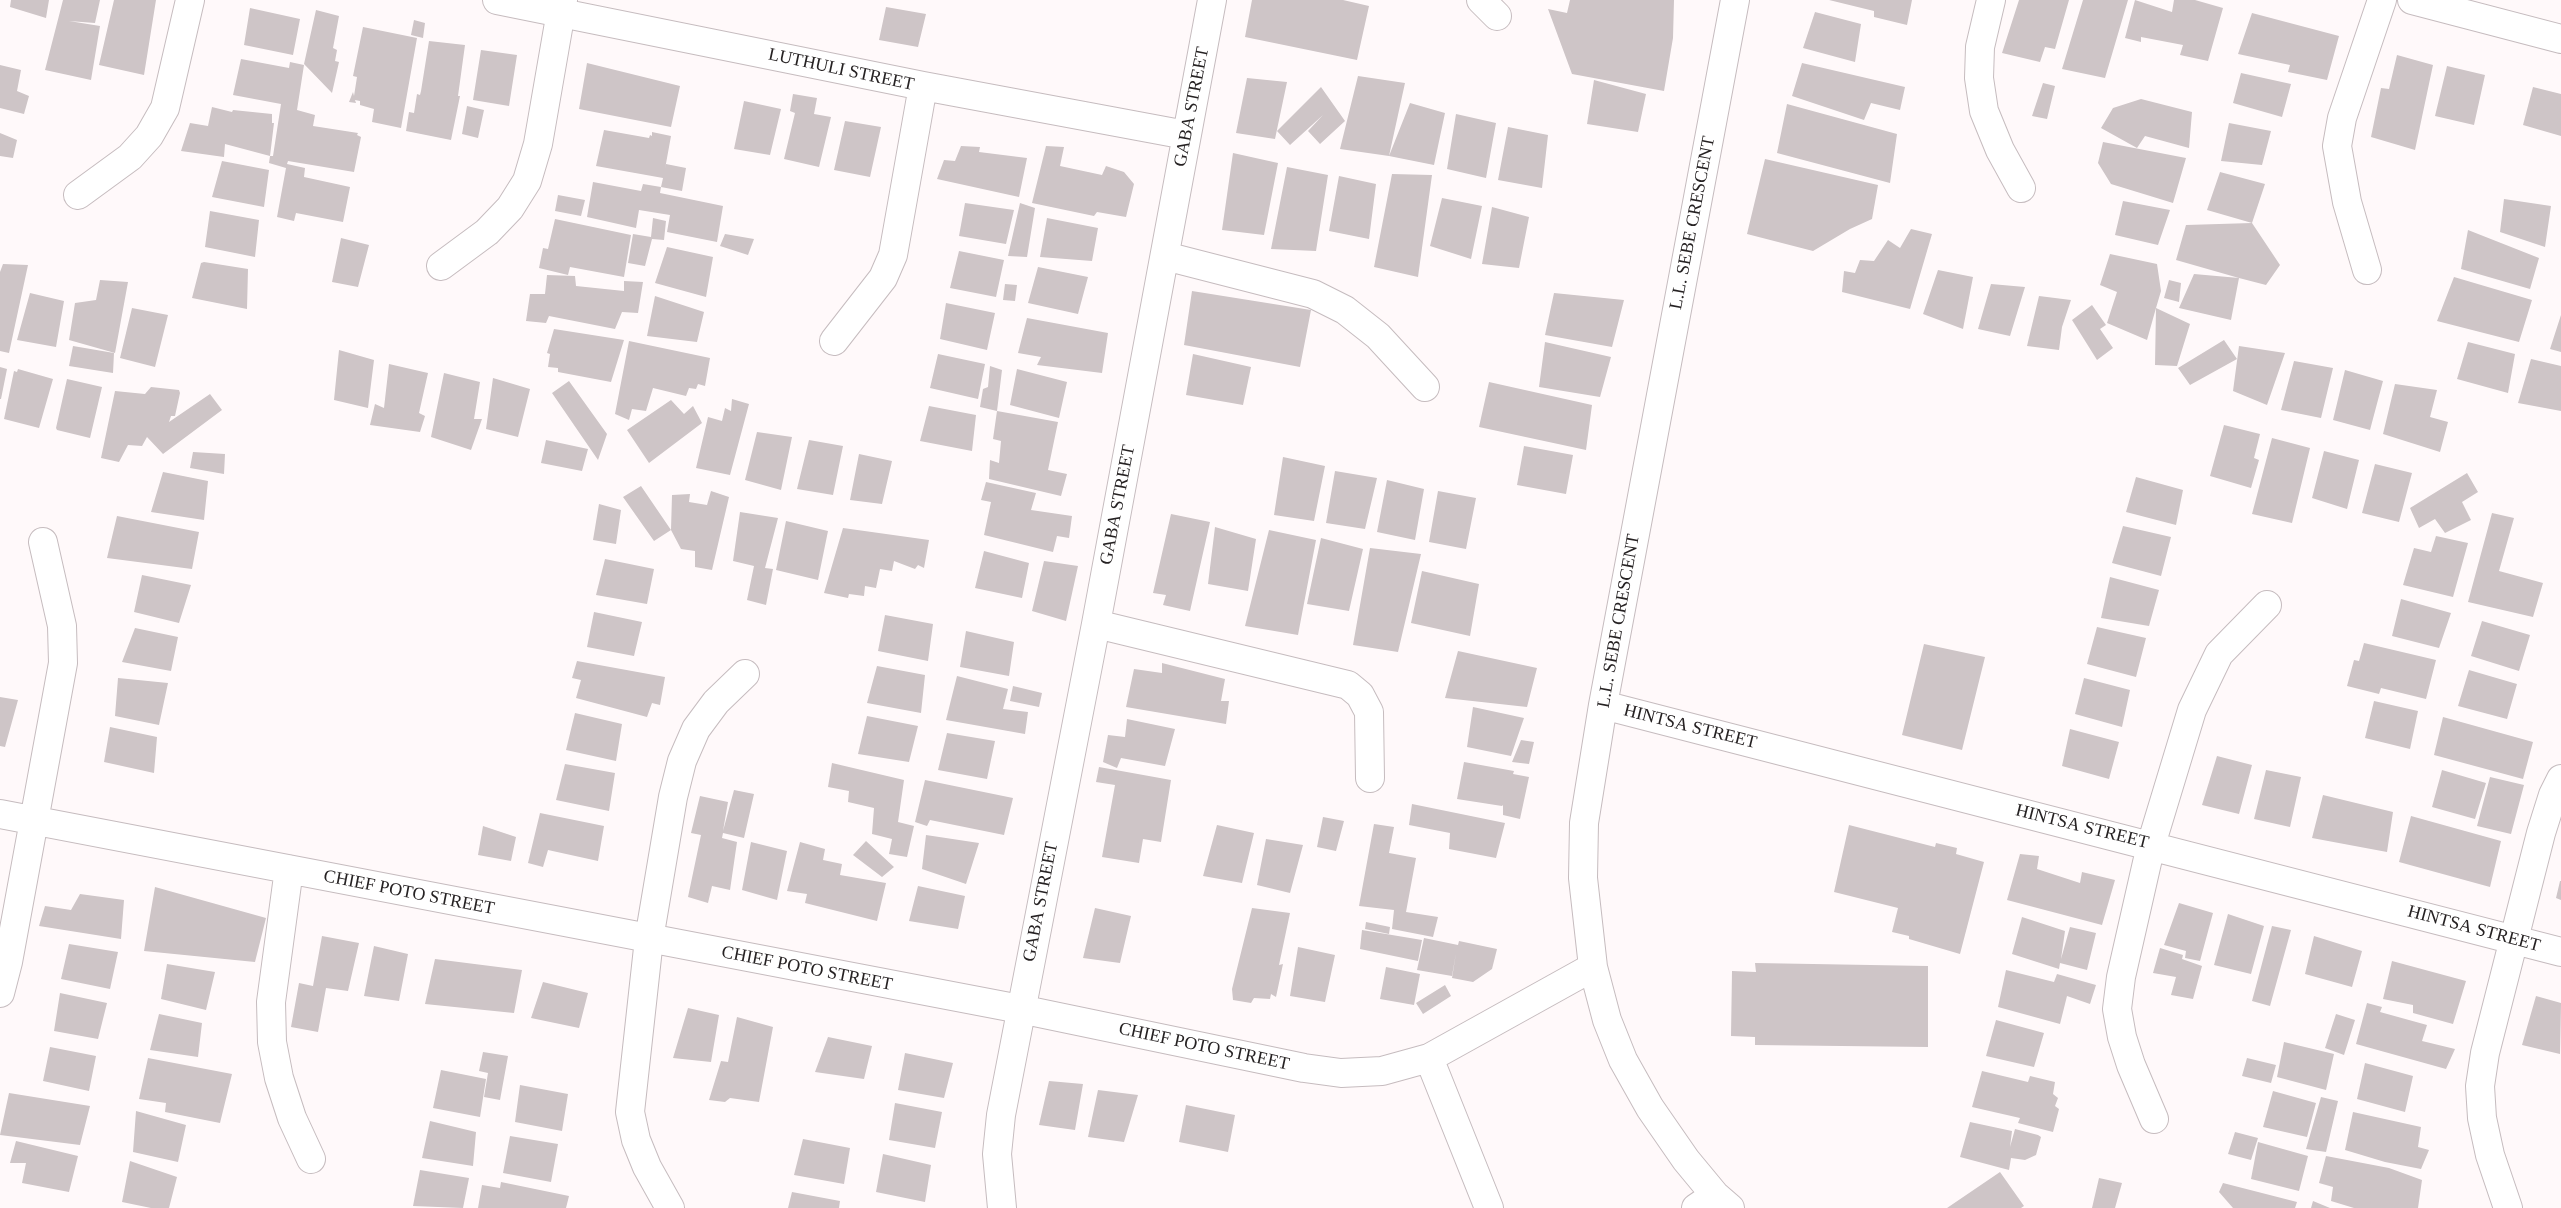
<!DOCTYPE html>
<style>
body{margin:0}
canvas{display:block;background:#fff9fa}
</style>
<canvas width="2561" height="1208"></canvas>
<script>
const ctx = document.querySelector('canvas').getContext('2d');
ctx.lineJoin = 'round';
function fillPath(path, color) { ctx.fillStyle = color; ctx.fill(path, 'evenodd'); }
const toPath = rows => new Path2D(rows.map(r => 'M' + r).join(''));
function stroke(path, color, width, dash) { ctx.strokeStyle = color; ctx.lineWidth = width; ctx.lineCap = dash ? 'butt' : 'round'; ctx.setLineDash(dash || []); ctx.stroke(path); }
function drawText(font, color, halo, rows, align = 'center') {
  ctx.font = font + ' Georgia,serif'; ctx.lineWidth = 4; ctx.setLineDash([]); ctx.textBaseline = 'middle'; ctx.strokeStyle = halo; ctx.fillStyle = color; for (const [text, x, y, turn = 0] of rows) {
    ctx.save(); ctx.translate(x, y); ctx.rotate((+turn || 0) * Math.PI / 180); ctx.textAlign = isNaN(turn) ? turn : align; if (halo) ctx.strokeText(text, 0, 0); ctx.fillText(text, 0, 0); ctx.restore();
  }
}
const building = toPath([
 [11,0,49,0,46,18,10,7],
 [63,0,100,0,95,23,69,21,100,26,91,80,45,70],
 [114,0,156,0,144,75,99,65],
 [1252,0,1343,0,1369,6,1357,60,1245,37],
 [1570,0,1674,0,1673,38,1664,91,1572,74,1548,9,1567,13],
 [1829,0,1912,0,1907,25,1874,17,1874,11],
 [2019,0,2069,0,2055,49,2045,47,2040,62,2002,53],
 [2083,0,2128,0,2105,78,2062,69],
 [2135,0,2172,12,2174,0,2195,0,2223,8,2208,61,2180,55,2183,45,2141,37,2141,42,2125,38],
 [886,7,926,14,918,47,879,40],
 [250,8,300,19,293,55,244,45],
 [316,10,339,16,333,48,337,50,335,61,339,62,332,93,304,64],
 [1815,12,1861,24,1855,62,1803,48],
 [2252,13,2339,36,2327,80,2288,72,2290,65,2238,54],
 [414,20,425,23,423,38,411,35],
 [363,27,417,38,401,128,372,122,374,109,360,105,360,101,355,100,356,103,349,102,353,92,354,96,357,77,353,76],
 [429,41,465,45,458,96,460,96,451,140,406,131,409,112,414,113,417,94,420,95,421,91],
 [481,50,517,55,509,106,473,100],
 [2397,55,2433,65,2415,150,2371,137,2381,88,2389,89],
 [241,59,289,68,290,62,304,65,297,110,315,115,313,126,358,133,357,135,361,137,354,172,288,161,287,164,305,168,304,177,350,187,343,222,296,213,294,221,277,217,286,168,269,163,270,156,273,156,281,104,233,95],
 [587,63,680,86,671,127,579,109],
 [1802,63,1905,87,1900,110,1871,103,1864,120,1792,96],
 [0,65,21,70,17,91,29,96,24,114,0,108],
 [2447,66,2485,75,2474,125,2435,116],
 [2241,73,2291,84,2282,117,2233,103],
 [1358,76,1405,83,1389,156,1340,149],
 [1247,78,1287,82,1275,139,1236,133],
 [1594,80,1646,94,1638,132,1587,124],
 [2043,83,2055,86,2047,119,2032,116],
 [1321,87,1345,121,1320,144,1308,131,1323,115,1290,145,1277,131],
 [2533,87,2561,94,2561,136,2523,125],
 [793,94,817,98,814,114,831,117,819,167,784,159,795,113,790,111],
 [2141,99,2192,112,2189,148,2145,136,2137,148,2101,128,2113,108],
 [744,101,781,109,770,155,734,149],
 [1410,103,1445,113,1434,165,1389,156],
 [1787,104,1897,134,1890,183,1777,153],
 [467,106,484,110,478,138,462,134],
 [212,107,232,112,233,110,272,114,272,123,274,123,270,156,225,144,224,157,181,151,190,123,208,126],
 [1456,114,1496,123,1486,178,1447,169],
 [845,121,881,127,870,177,834,170],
 [2229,123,2271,131,2262,165,2221,161],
 [1508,127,1548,135,1542,188,1498,180],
 [604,130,649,138,650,135,652,136,652,132,671,136,665,169,666,164,686,168,682,191,661,187,663,178,596,166],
 [0,133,17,140,13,158,0,156],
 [2103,142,2186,158,2173,203,2111,184,2098,163],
 [961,146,980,147,979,152,1027,158,1019,197,937,179,944,160,955,161],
 [1046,146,1064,147,1060,166,1102,175,1106,166,1124,172,1134,184,1126,217,1097,212,1094,216,1032,203],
 [1233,153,1278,163,1264,235,1222,230],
 [1765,159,1878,185,1872,219,1850,229,1813,251,1747,234],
 [222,161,269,170,264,207,212,197],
 [1287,167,1328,175,1316,251,1271,249],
 [2220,172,2265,184,2252,223,2207,210],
 [1392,174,1432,175,1418,277,1374,267],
 [1339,176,1376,184,1369,239,1329,231],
 [593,182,641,191,643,184,661,187,660,193,723,206,717,242,667,232,670,215,639,210,636,228,587,217],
 [558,195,585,200,581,216,555,211],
 [1442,198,1482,206,1471,259,1430,246],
 [2504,199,2551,206,2545,247,2500,232],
 [2123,201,2170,210,2158,245,2115,235],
 [965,203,1014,210,1006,244,959,236],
 [1020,203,1035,208,1027,257,1008,256],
 [1492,207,1529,217,1519,268,1482,264],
 [210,211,259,220,255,257,205,247],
 [653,218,666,221,664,240,652,239,645,266,628,263,633,234,651,237],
 [1047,218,1098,228,1092,261,1040,257],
 [555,219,631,235,624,277,570,267,568,275,539,268,543,248,548,249],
 [2252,223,2280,265,2266,285,2239,278,2231,320,2179,308,2194,274,2239,278,2176,260,2186,225],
 [1911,229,1932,234,1910,309,1842,292,1844,271,1855,273,1860,260,1874,261,1888,240,1900,248],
 [2468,230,2539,258,2530,289,2461,269],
 [725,234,754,239,748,255,720,246],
 [341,238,369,245,358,287,332,282],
 [667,247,713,257,706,297,655,283],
 [959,251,1004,260,996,297,950,288],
 [2110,254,2157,264,2161,291,2156,308,2190,324,2177,366,2155,365,2156,308,2147,340,2107,323,2117,292,2100,285],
 [204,262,248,269,247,309,192,298,201,263],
 [3,264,28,265,9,353,0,351,0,272],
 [1038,267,1088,277,1078,314,1028,303],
 [1938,270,1973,277,1963,329,1923,314],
 [547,275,575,276,576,286,624,291,624,281,643,282,638,313,622,312,615,329,549,316,546,323,526,321,530,294,545,294],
 [2454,277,2532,300,2519,342,2437,321],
 [100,280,128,282,115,353,69,340,75,303,96,300],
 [2169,280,2181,283,2179,302,2164,298],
 [1005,284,1017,285,1015,301,1003,300],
 [1991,284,2025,287,2010,336,1978,329],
 [1192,291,1311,310,1300,367,1184,345],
 [30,293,64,301,56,347,17,340],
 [1554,293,1624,300,1612,347,1545,335],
 [655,296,704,312,697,342,647,336],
 [2039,296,2071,300,2062,327,2059,350,2027,346],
 [946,303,995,313,987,350,940,339],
 [2092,305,2106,325,2100,329,2113,348,2097,360,2072,320],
 [132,308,168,315,155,367,120,358],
 [2561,315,2561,352,2550,349],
 [1027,318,1108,333,1102,373,1037,365,1041,357,1018,353],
 [554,329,624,340,611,382,558,372,558,368,548,367,550,354,547,353],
 [2224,340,2237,359,2190,385,2178,368],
 [629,341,710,358,705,386,698,384,696,389,689,388,686,396,653,388,646,411,632,409,629,420,615,414],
 [1545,342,1611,357,1600,397,1539,387],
 [2468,342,2515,354,2508,393,2457,379],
 [73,346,114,353,113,373,69,366],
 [2239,346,2285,353,2267,405,2233,391],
 [339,350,374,360,368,408,334,400],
 [938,354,985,364,978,399,930,388],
 [1193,354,1251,367,1243,405,1186,395],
 [2531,359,2561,366,2561,411,2518,403],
 [2294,361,2333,368,2321,418,2281,410],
 [389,364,428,373,419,413,425,416,420,432,370,425,375,404,384,408],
 [990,366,1002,370,997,411,980,407,983,389,988,387],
 [0,367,7,369,1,399,0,399],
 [18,369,53,379,39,428,4,419,14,371,17,372],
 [1017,369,1067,382,1059,418,1010,405],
 [2345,370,2383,381,2370,430,2333,420],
 [444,373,480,382,474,419,482,419,471,450,431,437],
 [493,378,530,389,518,437,486,429],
 [67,379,102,387,90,438,57,430,56,428],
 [569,381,607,434,598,460,552,393],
 [1489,382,1592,405,1586,450,1479,427],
 [2395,384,2437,390,2430,417,2448,422,2440,452,2383,434],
 [151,387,179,390,180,393,175,416,171,416,169,422,210,394,222,410,163,454,147,437,142,446,128,445,119,462,101,458,115,391,145,394],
 [732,399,749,404,730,475,696,468,708,417,722,421,725,408,731,411],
 [671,400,684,414,693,406,702,423,649,463,627,430],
 [929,406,976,415,972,451,920,441],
 [997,411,1058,422,1048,470,1067,474,1061,496,989,479,990,460,999,463,1001,441,993,439],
 [2224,425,2260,434,2254,458,2259,460,2251,488,2210,476],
 [757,432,792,437,781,490,745,480],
 [2272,438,2310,448,2292,523,2252,514],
 [546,440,588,449,582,471,541,463],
 [809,440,843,446,833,495,797,489],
 [1524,446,1573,455,1566,494,1517,485],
 [2324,451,2359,460,2347,509,2312,498],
 [193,452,225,454,224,474,190,468],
 [859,454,892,461,882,504,850,500],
 [1283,457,1325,466,1314,521,1274,515],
 [2375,464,2412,473,2399,522,2362,513],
 [1335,471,1377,478,1365,529,1326,523],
 [163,472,208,481,204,520,151,512],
 [2467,473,2478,492,2462,502,2471,520,2445,533,2435,519,2419,528,2410,508],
 [2136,477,2183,490,2176,525,2126,512],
 [1387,480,1424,489,1415,540,1377,532],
 [986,482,1036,493,1031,510,1072,516,1069,538,1057,536,1053,552,984,535,991,502,981,500],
 [641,486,671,530,654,541,623,497],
 [711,491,729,497,712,570,695,567,695,551,681,549,671,530,672,495,690,494,689,502,707,505],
 [1438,491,1476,498,1466,549,1429,542],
 [599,504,621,510,616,544,593,540],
 [740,512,778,518,765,568,773,569,766,605,747,600,754,566,733,561],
 [2492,513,2514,518,2499,571,2543,583,2533,617,2468,602],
 [1171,514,1210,522,1190,611,1163,605,1166,595,1153,593],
 [117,516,199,532,192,569,107,558],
 [786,521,828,531,818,580,776,570],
 [2123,526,2171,537,2161,576,2112,563],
 [1215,527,1256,539,1248,591,1208,584],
 [843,528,929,540,924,568,918,565,915,569,894,561,892,571,880,569,876,588,865,586,864,596,849,594,848,598,824,593],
 [1269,530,1316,540,1298,635,1245,626],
 [2436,536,2468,543,2453,597,2403,585,2414,548,2431,552],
 [1321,538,1363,549,1349,611,1307,604],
 [1370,548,1421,554,1398,652,1353,645],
 [984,551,1029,563,1022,598,975,588],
 [605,559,654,569,647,604,596,595],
 [1044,561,1078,566,1066,621,1032,611],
 [1422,571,1479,584,1470,636,1411,623],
 [142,575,191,585,179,623,134,612],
 [2110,577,2159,590,2149,626,2101,618],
 [2401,599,2451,613,2439,648,2392,636],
 [594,612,642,622,634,656,587,647],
 [885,615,933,624,928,661,878,651],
 [2482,621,2530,635,2519,671,2471,656],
 [2097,627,2146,638,2136,677,2087,664],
 [135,628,178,637,171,671,122,662],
 [966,631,1014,642,1009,676,960,667],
 [2364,643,2436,660,2426,699,2381,688,2379,694,2347,686,2354,660,2359,661],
 [1924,644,1985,657,1962,750,1902,735],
 [1458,651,1537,668,1527,707,1445,698],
 [577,661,665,677,660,705,652,703,647,717,576,698,581,680,572,678],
 [1162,663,1225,679,1221,701,1229,701,1226,724,1126,707,1134,669,1162,673],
 [877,666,925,675,921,713,867,703],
 [2469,670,2517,684,2507,719,2458,706],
 [957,676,1008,689,1003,709,1028,712,1025,734,946,720],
 [118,678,168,683,159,725,115,716],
 [2084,678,2130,690,2122,727,2075,714],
 [1013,686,1042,693,1039,707,1010,701],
 [0,697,18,700,5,747,0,746],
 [2374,701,2418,711,2410,749,2365,738],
 [1473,707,1524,718,1511,756,1467,747],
 [575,713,622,724,616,761,566,750],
 [867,716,918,726,909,762,858,754],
 [2443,717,2533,742,2523,779,2434,755],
 [1127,719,1175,729,1165,766,1121,758,1117,768,1103,762,1108,735,1125,737],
 [110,727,157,737,154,773,104,762],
 [2070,729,2119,742,2109,779,2062,766],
 [947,733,995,741,987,779,938,770],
 [1521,740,1534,742,1529,764,1512,762],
 [2217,756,2252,765,2239,814,2202,805],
 [1464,762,1514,771,1513,774,1529,777,1520,819,1503,815,1503,805,1502,806,1457,799],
 [832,763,904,780,898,822,914,826,907,857,889,854,892,839,872,834,874,808,848,802,849,791,828,787],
 [565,764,615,773,609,811,556,800],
 [1099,767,1171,780,1161,842,1143,839,1139,863,1102,857,1115,785,1096,782],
 [2266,770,2301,777,2290,827,2254,819],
 [2442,770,2486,783,2475,819,2432,807],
 [2490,777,2524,785,2511,834,2477,826],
 [925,780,1013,798,1004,835,930,820,927,826,915,822],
 [734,790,754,794,744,838,723,833,722,838,737,842,730,890,712,886,708,903,688,897,701,835,691,833,700,796,728,802,723,831],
 [2323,795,2393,812,2387,852,2312,838],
 [1412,804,1505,823,1496,858,1449,849,1450,833,1409,825],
 [540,813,604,826,598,861,548,850,543,867,528,863],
 [2411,816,2501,841,2490,887,2399,862],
 [1323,817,1344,821,1336,851,1317,847],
 [1374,824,1394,827,1389,853,1416,858,1406,912,1438,917,1433,937,1392,929,1394,910,1359,906],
 [1217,825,1254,833,1242,883,1203,876],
 [1849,825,1935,847,1936,843,1957,848,1956,854,1984,862,1960,954,1909,939,1909,936,1892,932,1898,908,1834,892],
 [483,826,516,837,511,861,478,855],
 [926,835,979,843,966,884,922,869],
 [1266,839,1303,845,1290,893,1257,885],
 [866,841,894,867,882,877,853,855],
 [751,842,787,851,777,900,742,890],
 [800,842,825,849,823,860,842,864,840,875,886,883,877,921,805,903,807,894,787,891],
 [2020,854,2039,856,2037,869,2080,883,2082,872,2115,880,2102,925,2007,900],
 [2560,881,2561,881,2561,900,2556,898],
 [918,886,965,896,958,929,909,921],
 [155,887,266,918,255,962,144,951],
 [80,894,124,900,121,939,39,926,45,906,71,910],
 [2179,903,2213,913,2200,961,2185,958,2186,951,2164,945],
 [1095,908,1131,916,1120,963,1083,958],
 [1252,908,1290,913,1279,965,1283,964,1276,997,1271,994,1270,999,1254,998,1251,1003,1233,1000,1232,989],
 [2228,914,2264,926,2251,974,2214,965],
 [2022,917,2065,931,2061,959,2070,927,2096,933,2087,970,2060,963,2059,969,2012,954],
 [1366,922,1390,927,1389,934,1365,929],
 [2272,926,2291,930,2270,1006,2252,1001],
 [1362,930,1422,940,1418,961,1360,949],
 [322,936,359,943,348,991,326,988,318,1032,291,1027,299,983,313,986],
 [2314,936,2362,951,2352,987,2305,974],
 [1424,938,1458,945,1459,941,1497,949,1492,969,1473,982,1452,978,1456,953,1452,976,1417,970],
 [69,944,118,952,110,989,61,979],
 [374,946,408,954,399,1001,364,996],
 [1298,947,1335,955,1325,1002,1290,996],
 [2160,948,2183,955,2182,959,2202,966,2193,999,2171,995,2176,977,2153,973],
 [435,959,522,970,514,1013,425,1004],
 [2392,961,2466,981,2453,1024,2413,1013,2413,1005,2383,999],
 [1755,963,1928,966,1928,1047,1755,1045,1755,1037,1731,1036,1732,971,1756,972],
 [167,964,215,972,206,1010,161,999],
 [1386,967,1420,974,1414,1005,1380,999],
 [2006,970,2054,982,2057,974,2096,985,2090,1004,2067,996,2060,1024,1998,1007],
 [543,982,588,993,579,1028,531,1018],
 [1445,985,1451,996,1423,1014,1416,1003],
 [60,993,107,1003,98,1039,54,1031],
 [2536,996,2561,1003,2560,1054,2522,1045],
 [2367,1003,2382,1007,2380,1012,2427,1025,2422,1041,2455,1049,2446,1069,2356,1044],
 [688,1008,719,1015,711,1062,673,1058],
 [159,1014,202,1023,198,1057,150,1050],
 [2336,1014,2355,1020,2344,1055,2325,1048],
 [737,1017,773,1027,759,1102,730,1098,725,1102,709,1100,721,1061,728,1062],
 [1996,1020,2044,1033,2034,1067,1986,1056],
 [828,1037,872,1046,864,1079,815,1072],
 [2284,1042,2334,1054,2326,1090,2277,1077],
 [50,1047,96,1056,89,1091,43,1081],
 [483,1052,508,1056,500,1100,484,1097,488,1073,479,1071],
 [905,1053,953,1063,944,1098,898,1090],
 [148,1058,232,1074,220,1123,165,1112,166,1103,139,1099],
 [2247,1058,2276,1065,2271,1083,2242,1076],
 [2365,1063,2413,1076,2405,1112,2357,1099],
 [441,1070,486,1079,480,1117,433,1108],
 [1982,1071,2028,1082,2030,1076,2055,1082,2053,1094,2058,1098,2055,1106,2059,1109,2053,1132,2018,1123,2020,1118,1972,1107],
 [1049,1081,1083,1084,1075,1130,1039,1125],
 [520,1085,568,1094,562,1131,515,1122],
 [1098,1090,1138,1095,1124,1142,1088,1137],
 [2273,1091,2316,1103,2307,1137,2263,1127],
 [9,1093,90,1106,80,1145,0,1135],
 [2321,1097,2338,1101,2326,1152,2306,1149],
 [895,1103,942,1112,935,1148,889,1140],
 [1186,1105,1235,1115,1228,1152,1179,1142],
 [136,1111,186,1125,178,1162,133,1152],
 [2353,1112,2421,1127,2418,1147,2429,1150,2421,1169,2385,1162,2345,1150],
 [430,1121,476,1132,473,1166,422,1158],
 [1970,1122,2012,1131,2010,1147,2015,1129,2038,1135,2041,1137,2036,1155,2025,1160,2011,1158,2009,1170,1960,1157],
 [2235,1132,2258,1138,2251,1160,2228,1154],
 [510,1136,558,1144,551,1182,503,1173],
 [803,1139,850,1148,844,1184,794,1175],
 [16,1141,78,1156,69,1192,22,1183,26,1163,10,1163],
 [2258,1142,2308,1156,2299,1191,2251,1179],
 [883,1154,931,1165,925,1202,876,1192],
 [2326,1156,2389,1168,2422,1180,2418,1208,2354,1208,2331,1201,2333,1187,2319,1183],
 [130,1161,177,1177,169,1208,151,1208,122,1202],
 [420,1170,469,1178,463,1208,413,1206],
 [2000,1172,2024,1206,2021,1208,1947,1208],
 [2099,1178,2122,1183,2115,1208,2092,1208],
 [501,1182,569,1196,566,1208,478,1208,482,1185,500,1188],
 [2223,1183,2297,1202,2295,1208,2233,1208,2219,1192],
 [792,1192,840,1201,839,1208,788,1208],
 [2313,1201,2330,1208,2311,1208]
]);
const minor = toPath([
 [497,0,923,86,1186,135],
 [1481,0,1497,16],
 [1991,0,1980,47,1979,78,1984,111,2000,150,2021,188],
 [2412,0,2561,39],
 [78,195,130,157,149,136,165,108,190,0],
 [1165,256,1313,294,1345,310,1378,336,1425,387],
 [441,266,487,232,510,208,527,181,538,144,563,0],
 [2367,270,2347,202,2337,146,2342,118,2382,0],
 [834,341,883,278,893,255,923,86],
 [1096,624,1348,685,1360,695,1369,712,1370,778],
 [1603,705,2561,952],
 [0,814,1020,1009,1304,1068,1341,1073,1382,1071,1429,1058,1593,967],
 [289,869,271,1002,272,1042,279,1078,292,1118,311,1159],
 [0,993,8,962,63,663,62,626,43,542],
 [1429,1058,1489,1208],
 [2154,1119,2131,1065,2122,1037,2117,1009,2121,977,2151,845,2192,710,2219,654,2267,605],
 [670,1208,647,1167,636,1140,630,1112,649,939,673,797,682,761,696,729,716,702,745,674],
 [1002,1208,997,1154,1001,1115,1096,624,1212,0],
 [1696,1208,1715,1195],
 [1730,1208,1715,1195,1686,1160,1650,1108,1623,1060,1607,1020,1593,967,1583,878,1584,823,1603,705,1735,0],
 [2508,1208,2490,1155,2482,1118,2480,1086,2485,1053,2541,833,2553,795,2561,779]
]);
const streetNames = [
 ["LUTHULI STREET",841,70,12],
 ["GABA STREET",1192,107,-79],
 ["L.L. SEBE CRESCENT",1693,223,-79],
 ["GABA STREET",1118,505,-79],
 ["L.L. SEBE CRESCENT",1619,621,-80],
 ["HINTSA STREET",1690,727,14],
 ["HINTSA STREET",2082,827,14],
 ["CHIEF POTO STREET",409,893,11],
 ["GABA STREET",1041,902,-79],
 ["HINTSA STREET",2474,929,15],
 ["CHIEF POTO STREET",807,969,11],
 ["CHIEF POTO STREET",1204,1047,12]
];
fillPath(building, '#cec5c7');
stroke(minor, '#c6bcbf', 30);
stroke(minor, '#fff', 28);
drawText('18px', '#262223', '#fff', streetNames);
</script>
